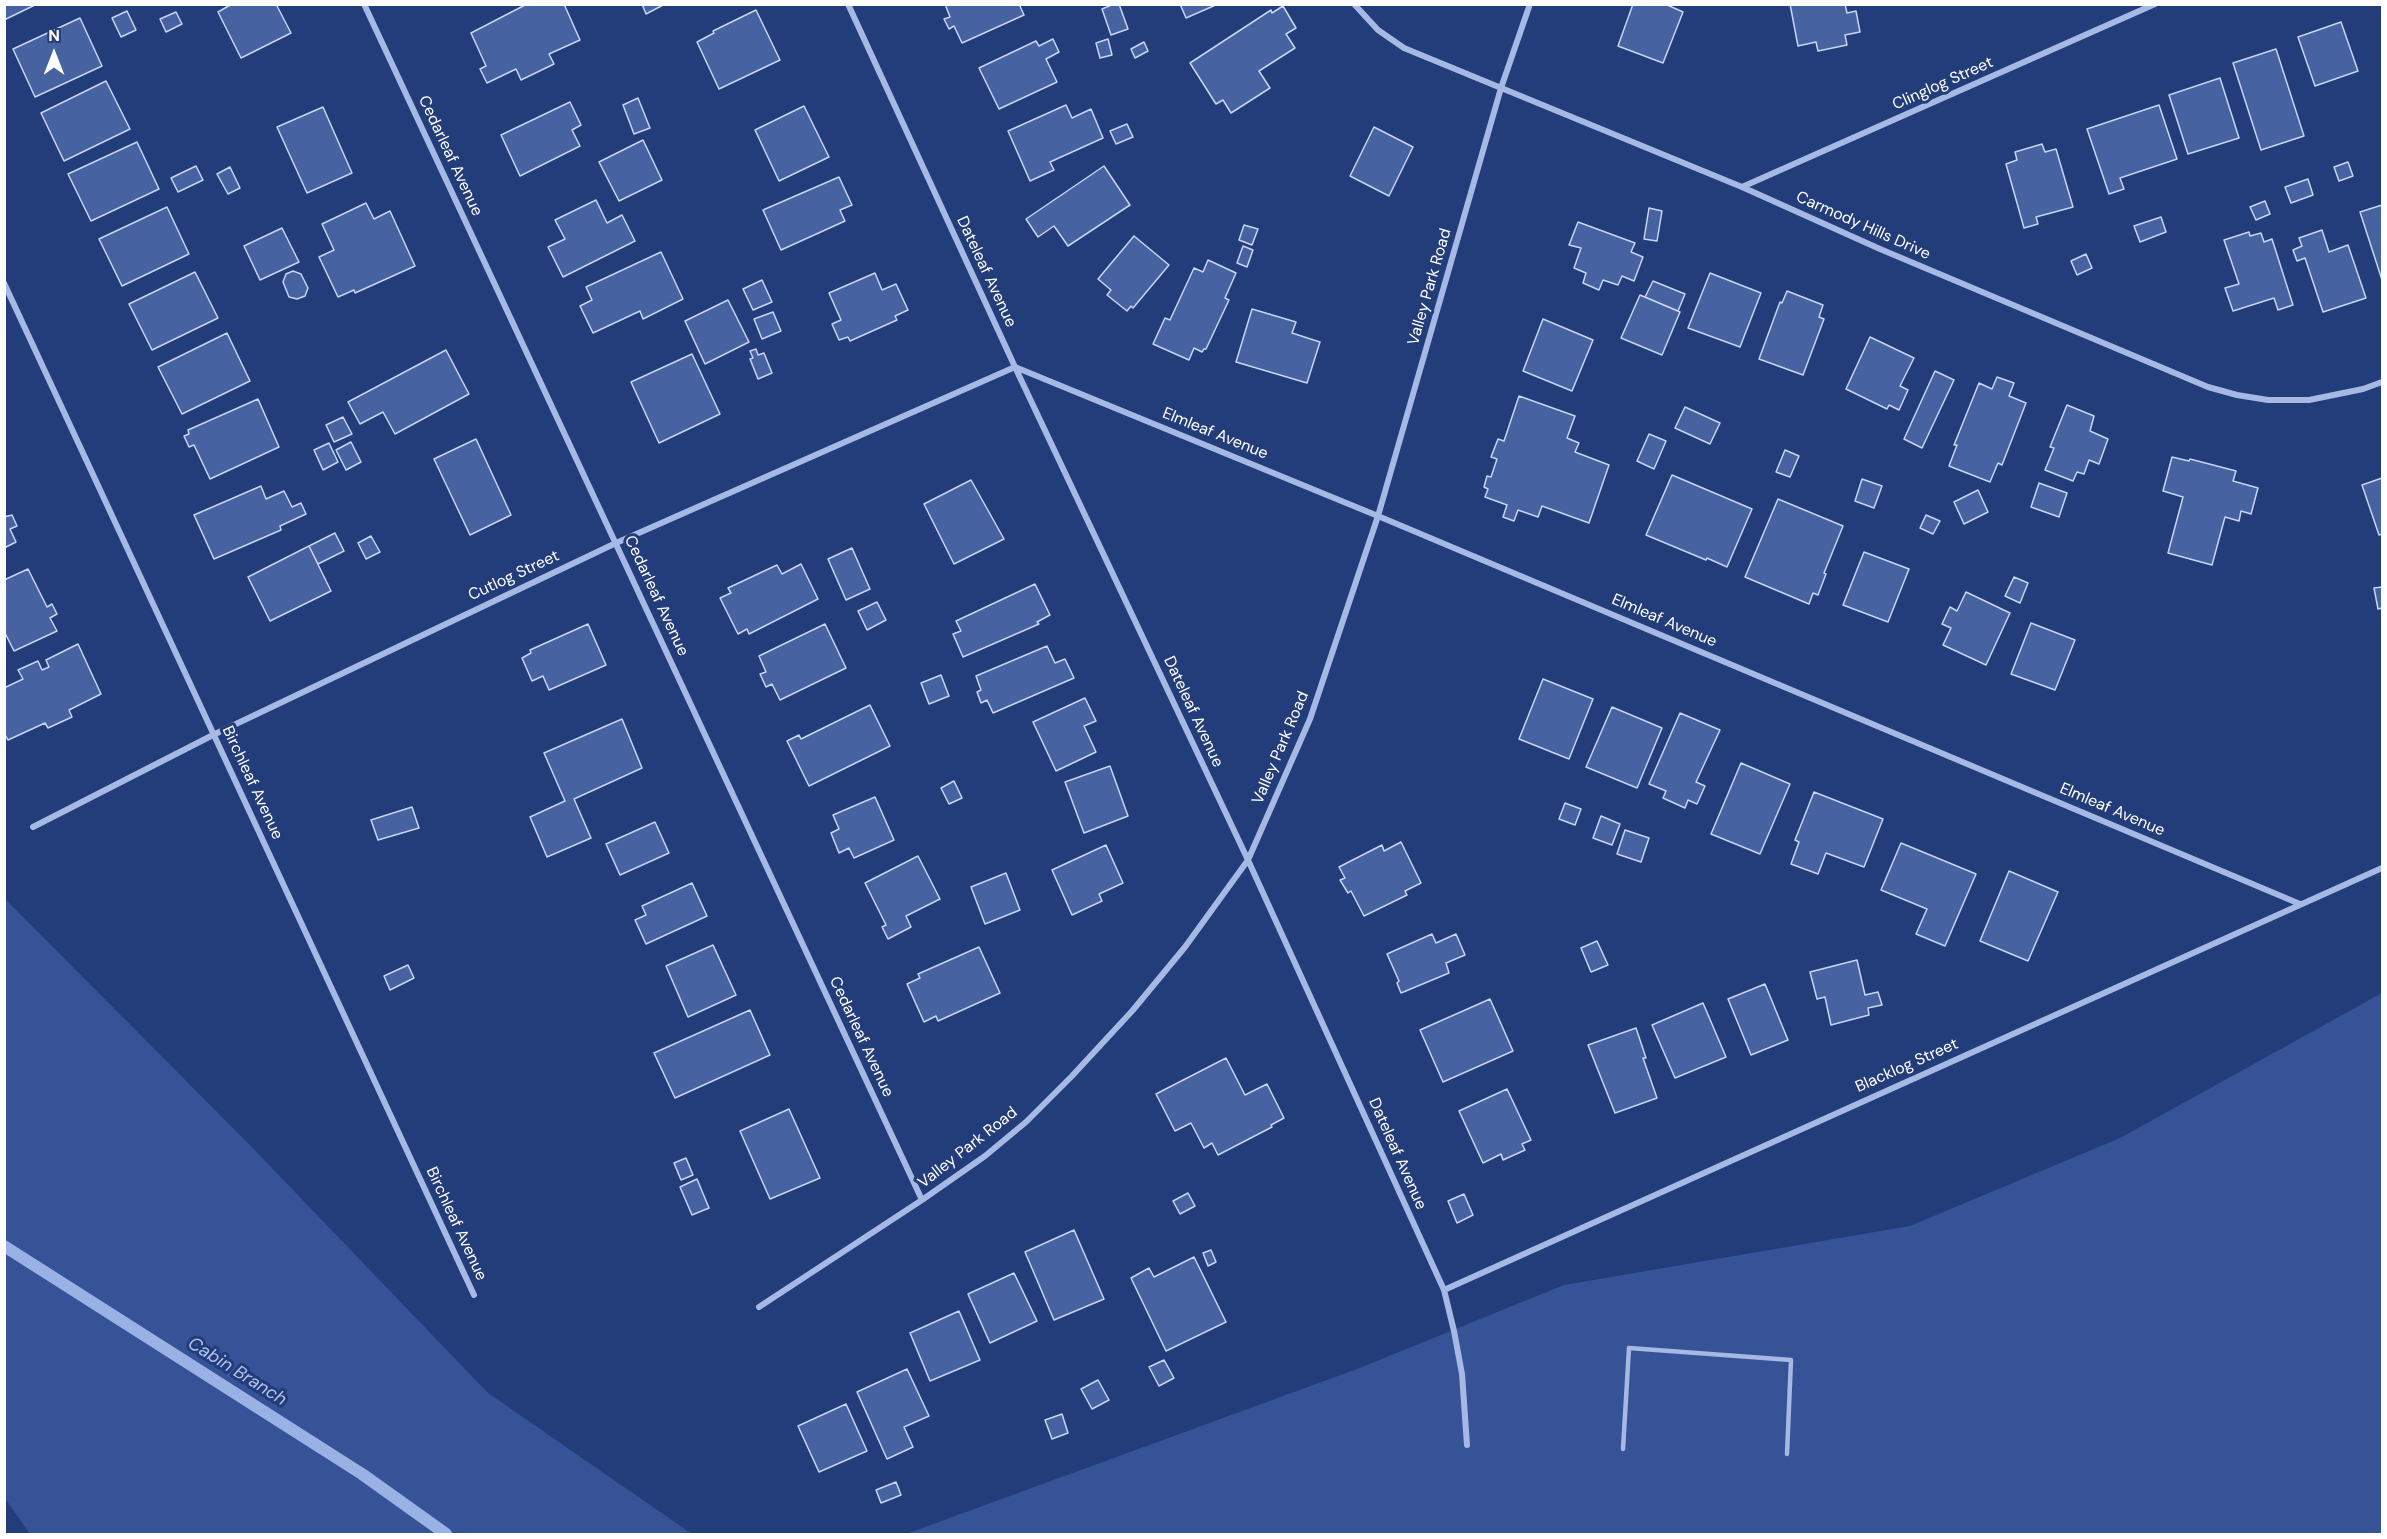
<!DOCTYPE html>
<style>
body{margin:0}
#map{position:relative;width:2387px;height:1539px;overflow:hidden;background:#233c7a;font-family:"DM Sans",sans-serif}
canvas{display:block}
.frame{position:absolute;inset:0;border:6px solid #fff;pointer-events:none}
.north{position:absolute;left:24px;top:24px;width:60px;height:60px;-webkit-text-stroke:4px #233c7a;paint-order:stroke;rotate:0deg;font-size:16px;font-weight:700;line-height:24px;text-align:center;color:#fff}
.north::after{content:'';display:block;margin:auto;width:21px;height:27px;background:#fff;clip-path:polygon(50% 0,100% 100%,50% 72%,0 100%)}
</style>
<div id="map">
<canvas width="2387" height="1539"></canvas>
<div class="frame"></div>
<div class="north">N</div>
</div>
<script>
const ctx = document.querySelector('canvas').getContext('2d');
ctx.lineJoin = 'round';
function fillPath(path, color) { ctx.fillStyle = color; ctx.fill(path, 'evenodd'); }
const toPath = rows => new Path2D(rows.map(r => 'M' + r).join(''));
function stroke(path, color, width, dash) { ctx.strokeStyle = color; ctx.lineWidth = width; ctx.lineCap = dash ? 'butt' : 'round'; ctx.setLineDash(dash || []); ctx.stroke(path); }
function drawText(font, color, halo, rows, align = 'center') {
  ctx.font = font + ' "DM Sans",sans-serif'; ctx.lineWidth = 6; ctx.setLineDash([]); ctx.textBaseline = 'middle'; ctx.strokeStyle = halo; ctx.fillStyle = color; for (const [text, x, y, turn = 0] of rows) {
    ctx.save(); ctx.translate(x, y); ctx.rotate((+turn || 0) * Math.PI / 180); ctx.textAlign = isNaN(turn) ? turn : align; if (halo) ctx.strokeText(text, 0, 0); ctx.fillText(text, 0, 0); ctx.restore();
  }
}
const green = toPath([
 [4,898,245,1140,488,1393,692,1534,30,1534,4,1497],
 [2382,993,2382,1534,906,1534,1357,1369,1564,1285,1910,1226,2120,1138]
]);
const stream = toPath([
 [4,1246,362,1474,446,1534]
]);
const building = toPath([
 [4,4,37,4,4,20,4,4],
 [232,4,276,4,291,33,241,58,218,12,232,4],
 [527,4,564,4,580,40,549,54,554,64,521,80,516,69,487,83,480,69,486,66,471,33,527,4],
 [642,4,665,4,646,14,642,4],
 [945,4,1019,4,1024,15,962,43,954,26,949,29,944,19,950,17,945,4],
 [1114,4,1119,4,1128,29,1111,35,1102,9,1114,4],
 [1180,4,1218,4,1186,18,1180,4],
 [1633,4,1665,4,1683,12,1663,63,1618,46,1633,4],
 [1790,4,1845,4,1847,13,1856,11,1860,32,1845,35,1847,45,1818,51,1816,42,1798,46,1790,4],
 [1283,6,1296,28,1286,34,1295,48,1259,71,1270,88,1231,113,1223,100,1216,104,1190,63,1271,10,1272,13,1283,6],
 [756,10,780,60,719,89,697,42,714,33,713,31,756,10],
 [127,11,136,30,121,37,112,18,127,11],
 [176,12,182,24,166,32,160,19,176,12],
 [80,18,102,66,35,97,13,49,80,18],
 [2341,22,2358,71,2315,86,2298,37,2341,22],
 [1053,39,1059,52,1046,59,1057,82,999,109,979,68,1036,41,1039,46,1053,39],
 [1108,39,1112,55,1100,58,1096,43,1108,39],
 [1144,42,1148,51,1135,58,1131,49,1144,42],
 [2276,49,2304,136,2261,150,2233,63,2276,49],
 [2220,78,2239,138,2188,154,2169,95,2220,78],
 [106,81,130,129,64,161,41,113,106,81],
 [638,98,650,128,634,134,623,105,638,98],
 [570,102,581,125,572,130,580,146,520,176,501,135,570,102],
 [1066,105,1072,118,1091,109,1103,138,1050,162,1054,170,1030,181,1008,131,1066,105],
 [2159,105,2177,159,2120,178,2124,189,2109,194,2087,129,2159,105],
 [804,106,829,157,779,181,755,130,804,106],
 [323,107,352,173,307,193,277,127,323,107],
 [1127,124,1133,137,1116,144,1110,131,1127,124],
 [1374,127,1413,147,1389,196,1350,176,1374,127],
 [643,140,662,180,619,201,599,162,643,140],
 [137,142,159,189,91,221,68,174,137,142],
 [2042,144,2045,152,2056,149,2073,207,2036,217,2038,224,2024,228,2006,164,2017,160,2015,152,2042,144],
 [2348,162,2353,176,2339,181,2334,167,2348,162],
 [196,166,203,180,178,192,171,178,196,166],
 [1104,166,1130,205,1068,246,1054,226,1038,237,1026,219,1104,166],
 [230,167,240,188,228,194,217,174,230,167],
 [839,177,852,205,840,210,845,221,781,250,763,210,839,177],
 [2308,179,2313,195,2291,203,2285,187,2308,179],
 [596,200,607,223,622,215,635,241,563,277,548,247,565,239,555,220,596,200],
 [2265,201,2270,214,2256,220,2250,207,2265,201],
 [366,203,374,219,390,211,415,266,355,293,354,290,338,297,319,257,334,250,322,224,366,203],
 [2382,205,2382,280,2360,212,2382,205],
 [167,207,189,254,122,286,99,239,167,207],
 [1649,208,1662,211,1657,241,1644,239,1649,208],
 [2161,217,2166,232,2140,242,2134,226,2161,217],
 [1578,222,1635,243,1631,252,1643,257,1634,281,1622,276,1618,285,1603,280,1599,290,1583,283,1586,273,1574,268,1581,248,1569,245,1578,222],
 [1244,225,1258,229,1252,245,1239,240,1244,225],
 [282,228,299,262,260,280,244,246,282,228],
 [2322,230,2329,252,2348,245,2366,298,2323,312,2305,258,2297,261,2293,250,2302,246,2299,238,2322,230],
 [2249,232,2250,236,2261,233,2264,242,2272,239,2293,305,2278,310,2274,298,2233,311,2225,288,2239,284,2224,240,2249,232],
 [1134,236,1169,265,1133,308,1131,306,1127,311,1107,295,1111,290,1098,279,1134,236],
 [1243,246,1253,250,1247,267,1237,263,1243,246],
 [661,252,683,299,643,319,640,311,593,333,580,306,592,300,586,287,661,252],
 [2086,254,2092,268,2077,275,2071,261,2086,254],
 [1208,260,1236,273,1225,298,1229,300,1206,349,1204,349,1202,352,1194,348,1189,360,1153,344,1165,318,1170,320,1194,268,1203,272,1208,260],
 [293,271,301,274,308,288,305,296,297,299,289,297,283,282,286,274,293,271],
 [195,272,218,318,152,350,129,304,195,272],
 [875,273,882,290,896,284,908,310,895,316,897,320,850,341,848,337,839,340,832,324,841,320,829,293,875,273],
 [1710,273,1761,293,1740,347,1688,328,1710,273],
 [762,280,772,302,753,310,743,289,762,280],
 [1653,281,1685,294,1678,311,1645,297,1653,281],
 [1787,291,1823,305,1819,317,1824,319,1803,375,1759,359,1780,302,1782,303,1787,291],
 [1640,295,1680,312,1662,355,1621,338,1640,295],
 [728,300,749,342,705,364,685,321,728,300],
 [1252,309,1296,322,1292,333,1320,342,1307,383,1236,362,1252,309],
 [773,312,781,331,762,339,754,319,773,312],
 [1543,319,1593,340,1572,391,1523,371,1543,319],
 [227,333,250,381,182,414,158,367,227,333],
 [1870,337,1914,358,1900,386,1908,390,1899,410,1889,405,1887,409,1846,389,1870,337],
 [756,349,758,355,764,353,772,373,758,379,750,359,753,358,750,351,756,349],
 [446,350,469,394,395,434,383,412,360,424,348,402,446,350],
 [692,354,720,414,659,443,631,382,692,354],
 [1935,371,1954,380,1922,448,1904,439,1935,371],
 [1997,377,2014,383,2009,396,2026,403,2002,465,1998,463,1990,482,1949,466,1957,445,1954,445,1979,383,1992,389,1997,377],
 [1519,396,1575,416,1567,438,1579,443,1575,452,1609,465,1589,523,1542,506,1538,517,1518,510,1514,521,1503,517,1507,505,1485,497,1488,489,1484,487,1487,476,1491,477,1497,459,1491,457,1498,439,1504,441,1519,396],
 [258,399,279,447,210,479,194,445,189,447,184,436,189,434,188,430,258,399],
 [2067,405,2094,416,2090,431,2108,439,2099,464,2089,460,2084,474,2077,472,2073,481,2045,470,2054,448,2050,447,2067,405],
 [1685,407,1720,423,1710,444,1675,428,1685,407],
 [343,417,352,434,334,442,326,425,343,417],
 [1649,434,1666,441,1654,469,1637,461,1649,434],
 [476,439,511,515,470,535,434,459,476,439],
 [351,442,361,462,346,470,336,450,351,442],
 [329,443,338,462,323,470,314,450,329,443],
 [1785,450,1799,456,1790,477,1776,472,1785,450],
 [2172,457,2189,461,2190,459,2236,471,2233,481,2258,488,2251,514,2241,511,2239,521,2225,517,2212,565,2168,553,2183,497,2163,491,2172,457],
 [1672,475,1752,509,1727,567,1707,558,1706,560,1646,535,1672,475],
 [2382,478,2382,534,2379,535,2362,485,2382,478],
 [1862,479,1882,486,1874,508,1855,501,1862,479],
 [971,480,1004,539,954,564,924,504,971,480],
 [2039,483,2067,493,2059,517,2031,507,2039,483],
 [261,486,266,499,284,491,292,507,301,503,306,514,280,526,281,530,214,559,194,515,261,486],
 [1978,490,1988,512,1964,524,1954,502,1978,490],
 [1778,499,1843,526,1824,573,1826,574,1818,595,1813,593,1809,604,1745,577,1778,499],
 [12,515,17,526,10,529,16,542,4,548,4,517,12,515],
 [1926,515,1940,521,1933,534,1920,528,1926,515],
 [335,533,344,551,318,564,309,546,335,533],
 [371,536,380,552,366,559,358,543,371,536],
 [309,546,331,591,270,621,248,577,309,546],
 [852,548,870,589,846,600,828,559,852,548],
 [1864,552,1909,569,1888,622,1843,605,1864,552],
 [801,564,818,599,749,634,747,629,738,634,720,598,731,593,728,588,777,565,782,574,801,564],
 [28,569,47,607,52,604,57,614,50,618,57,631,14,651,4,631,4,580,28,569],
 [2014,577,2028,583,2020,603,2005,596,2014,577],
 [1035,584,1050,615,1037,622,1039,624,963,657,953,634,961,631,956,621,1035,584],
 [2382,587,2382,608,2378,609,2374,588,2382,587],
 [1966,592,2010,613,1986,665,1943,645,1951,628,1942,624,1950,607,1957,611,1966,592],
 [877,602,886,620,867,630,858,611,877,602],
 [2031,623,2075,640,2055,690,2011,674,2031,623],
 [588,624,606,665,549,690,543,676,532,681,522,658,531,653,530,650,588,624],
 [825,624,846,668,780,700,772,684,766,687,760,674,766,672,759,656,825,624],
 [78,644,101,694,69,710,72,717,48,728,45,723,8,740,4,733,4,688,23,679,18,670,38,661,42,670,49,667,46,660,78,644],
 [1047,646,1055,663,1065,659,1074,678,993,713,987,700,981,703,977,692,981,690,976,676,1047,646],
 [941,675,949,696,929,704,921,683,941,675],
 [1543,679,1593,699,1569,759,1519,739,1543,679],
 [1085,698,1096,721,1084,726,1096,752,1056,771,1033,722,1085,698],
 [870,705,890,746,809,786,787,741,799,735,801,739,870,705],
 [1612,707,1662,728,1637,788,1586,767,1612,707],
 [1680,713,1720,730,1696,782,1705,786,1697,804,1688,800,1685,808,1663,798,1666,791,1649,784,1680,713],
 [622,719,642,768,574,799,591,838,547,857,530,817,565,801,544,753,622,719],
 [1741,763,1790,784,1760,854,1711,834,1741,763],
 [1110,766,1128,816,1084,833,1065,782,1110,766],
 [954,781,962,798,949,804,941,788,954,781],
 [1814,792,1883,819,1864,867,1826,853,1818,874,1791,864,1799,842,1795,840,1814,792],
 [875,797,894,840,854,858,849,848,839,853,831,833,839,829,833,815,875,797],
 [1565,803,1581,809,1575,825,1559,819,1565,803],
 [412,807,419,828,378,840,371,820,412,807],
 [1601,816,1620,824,1612,845,1593,838,1601,816],
 [655,822,669,853,620,875,606,844,655,822],
 [1625,830,1649,838,1641,862,1617,854,1625,830],
 [1401,842,1421,883,1405,891,1407,895,1364,916,1351,891,1348,893,1340,880,1345,878,1339,867,1382,845,1384,851,1401,842],
 [1901,843,1976,874,1945,946,1916,934,1927,909,1881,890,1901,843],
 [1106,845,1123,883,1099,894,1102,901,1072,915,1052,870,1106,845],
 [918,856,940,899,906,916,911,927,888,939,882,927,886,925,865,883,918,856],
 [2009,871,2058,892,2028,961,1980,941,2009,871],
 [1006,873,1020,910,985,924,971,887,1006,873],
 [692,883,707,916,646,944,635,920,646,915,642,906,692,883],
 [1432,934,1436,943,1456,934,1465,955,1446,963,1449,973,1401,993,1397,983,1399,981,1387,954,1432,934],
 [1597,941,1608,965,1591,972,1581,948,1597,941],
 [713,945,736,995,688,1017,666,966,713,945],
 [979,947,1000,993,938,1021,936,1016,924,1022,907,984,920,978,918,974,979,947],
 [1857,960,1865,995,1878,992,1882,1005,1868,1008,1869,1015,1831,1025,1825,997,1817,999,1810,972,1857,960],
 [408,965,414,978,390,990,384,976,408,965],
 [1765,984,1788,1040,1751,1055,1728,999,1765,984],
 [1490,999,1513,1051,1443,1082,1420,1030,1490,999],
 [1703,1003,1726,1057,1675,1078,1652,1025,1703,1003],
 [750,1010,770,1055,675,1098,654,1053,750,1010],
 [1636,1028,1646,1058,1643,1058,1657,1098,1615,1113,1588,1045,1636,1028],
 [1226,1058,1245,1095,1267,1084,1284,1118,1271,1125,1272,1127,1218,1155,1212,1143,1204,1148,1191,1123,1175,1131,1156,1094,1226,1058],
 [1507,1089,1531,1140,1522,1144,1525,1150,1503,1160,1501,1154,1483,1163,1459,1111,1507,1089],
 [789,1109,820,1178,770,1199,740,1131,789,1109],
 [686,1158,693,1175,681,1180,674,1163,686,1158],
 [697,1179,709,1208,692,1215,680,1187,697,1179],
 [1188,1193,1195,1206,1180,1214,1173,1201,1188,1193],
 [1464,1194,1473,1215,1457,1223,1448,1201,1464,1194],
 [1074,1230,1104,1299,1054,1320,1025,1252,1074,1230],
 [1211,1250,1216,1262,1208,1266,1203,1253,1211,1250],
 [1194,1257,1226,1322,1166,1351,1131,1278,1149,1268,1154,1277,1194,1257],
 [1014,1273,1037,1321,990,1343,968,1294,1014,1273],
 [959,1311,980,1360,930,1381,910,1333,959,1311],
 [1164,1360,1174,1378,1159,1386,1149,1367,1164,1360],
 [907,1369,929,1416,904,1427,913,1447,887,1459,857,1392,907,1369],
 [1098,1380,1109,1400,1092,1409,1081,1389,1098,1380],
 [846,1404,867,1451,819,1472,798,1426,846,1404],
 [1062,1414,1068,1433,1052,1439,1045,1420,1062,1414],
 [896,1482,901,1495,881,1503,876,1490,896,1482]
]);
const lane = toPath([
 [1623,1449,1629,1348,1791,1360,1787,1454]
]);
const street = toPath([
 [364,4,922,1200],
 [848,4,1015,367,1248,860,1444,1290,1454,1331,1462,1374,1467,1445],
 [1354,4,1378,30,1404,48,1742,187,1880,249,2208,387,2237,395,2268,400,2309,400,2363,389,2382,382],
 [1742,187,2155,4],
 [4,283,474,1295],
 [33,827,215,734,616,543,1015,367,1378,516,2300,904],
 [1444,1290,2382,868],
 [759,1307,922,1200,985,1156,1026,1122,1072,1076,1133,1010,1185,947,1248,860,1310,719,1378,516,1501,88,1530,4]
]);
const streetNames = [
 ["Clinglog Street",1943,84,-24],
 ["Cedarleaf Avenue",450,156,65],
 ["Carmody Hills Drive",1863,226,24],
 ["Dateleaf Avenue",986,272,65],
 ["Valley Park Road",1430,287,-74],
 ["Elmleaf Avenue",1215,434,22],
 ["Cutlog Street",514,576,-25],
 ["Cedarleaf Avenue",656,596,65],
 ["Elmleaf Avenue",1664,621,23],
 ["Dateleaf Avenue",1193,712,65],
 ["Valley Park Road",1281,748,-67],
 ["Birchleaf Avenue",252,783,65],
 ["Elmleaf Avenue",2112,810,23],
 ["Cedarleaf Avenue",861,1037,65],
 ["Blacklog Street",1907,1066,-24],
 ["Valley Park Road",968,1148,-38],
 ["Dateleaf Avenue",1397,1154,66],
 ["Birchleaf Avenue",456,1224,65]
];
const waterNames = [
 ["Cabin Branch",237,1372,32]
];
fillPath(green, '#375397');
stroke(stream, '#9ab1e5', 12);
fillPath(building, '#4762a1');
stroke(building, '#c8d5f4', 1.5);
stroke(lane, '#a6b8e4', 4.5);
stroke(street, '#a6b8e4', 6);
drawText('16px', '#fff', '#233c7a', streetNames);
drawText('italic 18px', '#b1c3ec', '#233c7a', waterNames);
</script>
